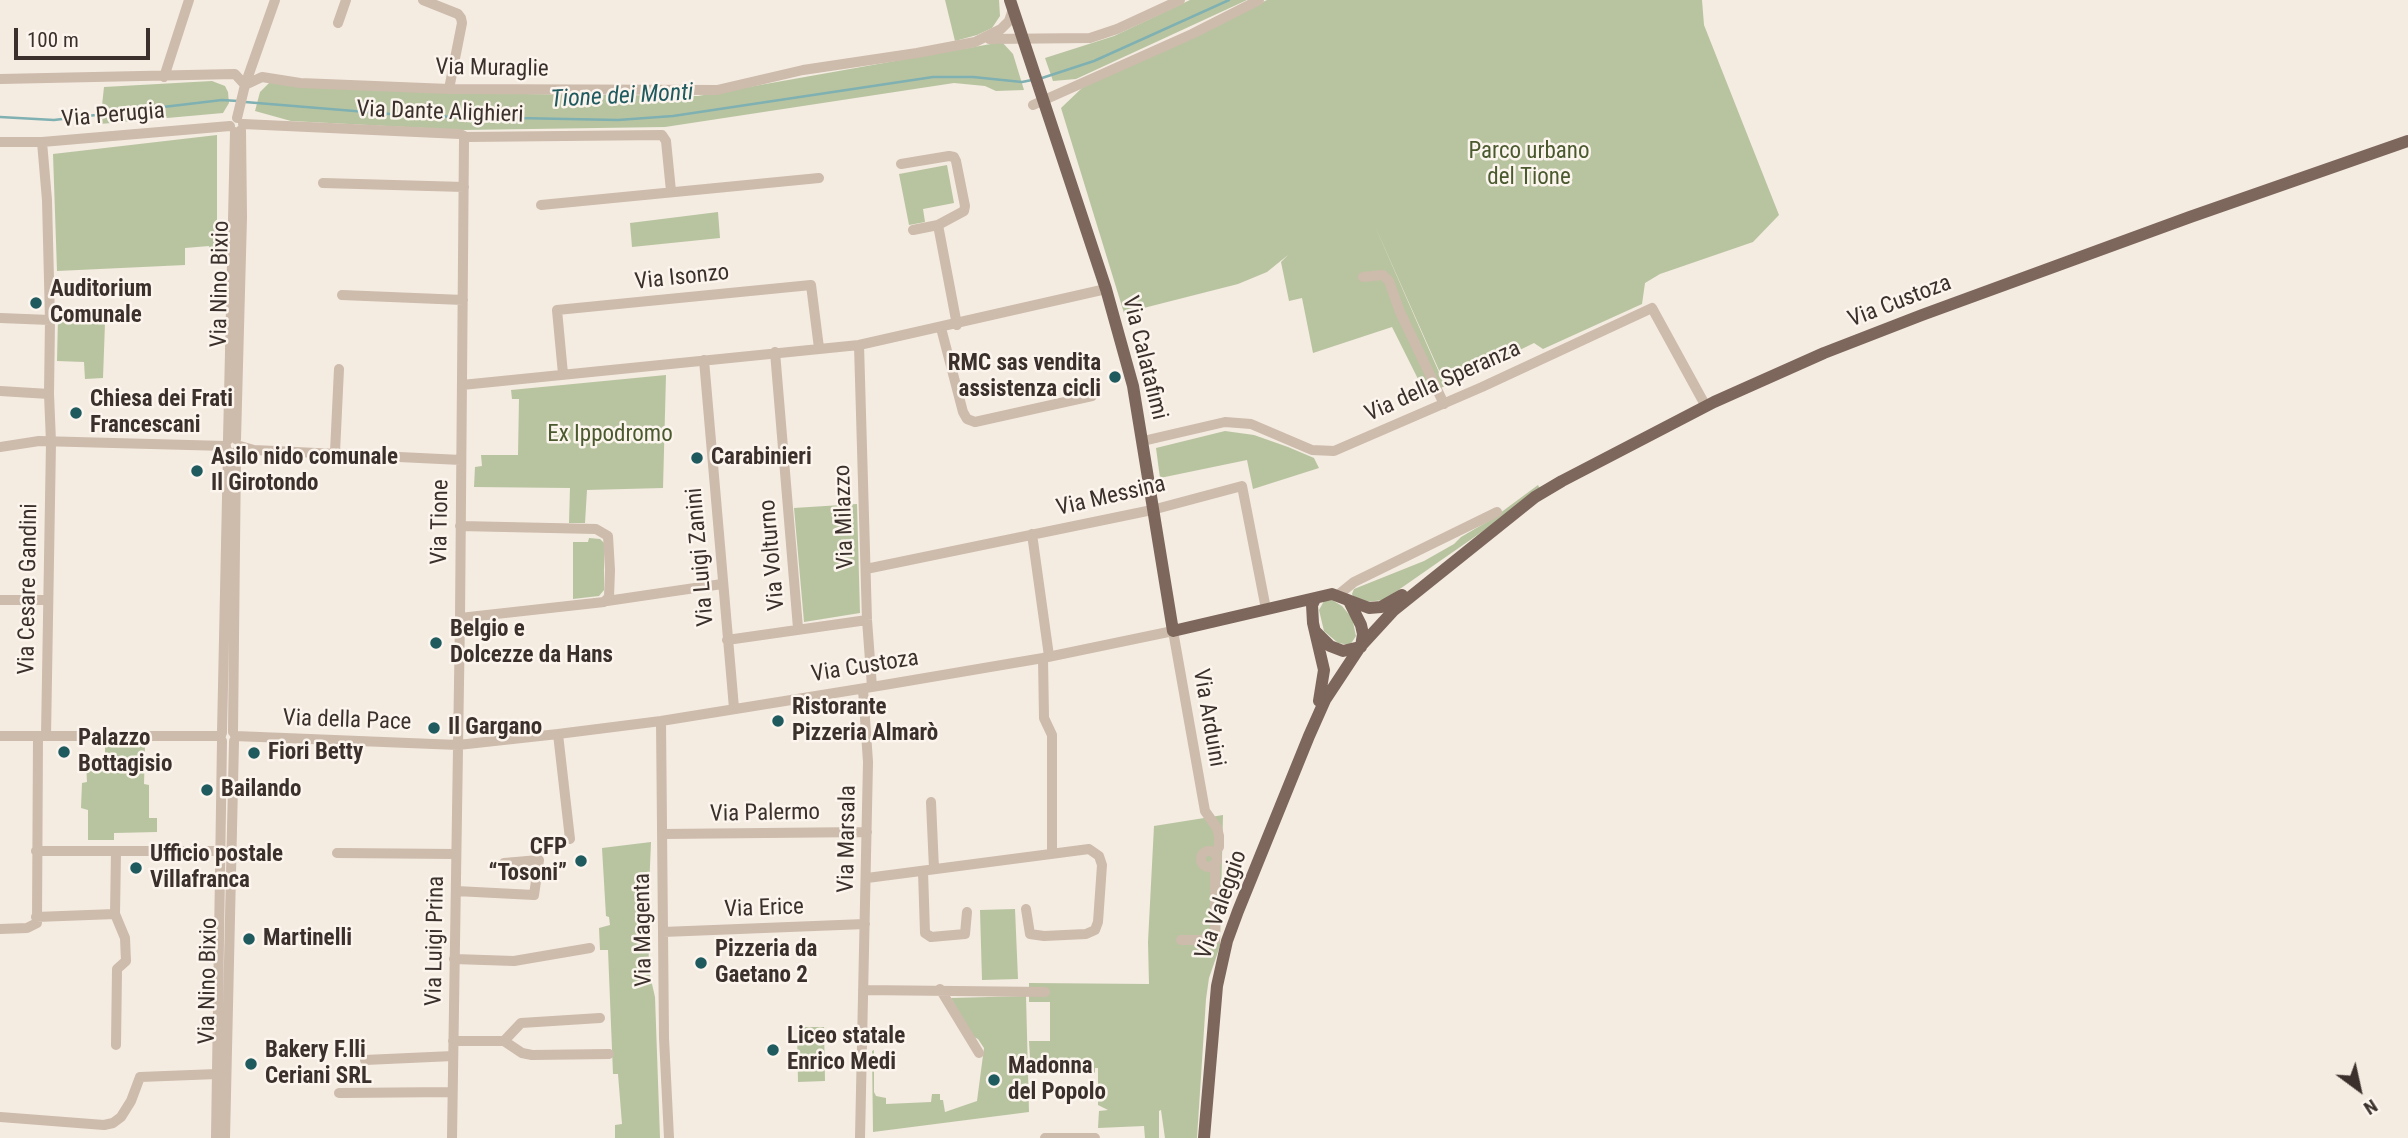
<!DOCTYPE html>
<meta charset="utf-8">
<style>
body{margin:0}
#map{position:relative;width:2408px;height:1138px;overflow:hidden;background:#f4ebe1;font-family:"Roboto Condensed",sans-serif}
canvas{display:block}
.north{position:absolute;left:2324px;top:1054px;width:70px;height:70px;-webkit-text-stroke:5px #fbf5ee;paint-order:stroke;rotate:147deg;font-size:19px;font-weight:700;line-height:28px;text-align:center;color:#3b302b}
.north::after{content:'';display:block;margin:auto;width:24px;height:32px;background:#3b302b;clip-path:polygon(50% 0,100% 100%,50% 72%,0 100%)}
.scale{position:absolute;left:14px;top:28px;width:136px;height:32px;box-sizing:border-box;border:4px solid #3b302b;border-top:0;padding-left:9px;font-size:21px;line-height:24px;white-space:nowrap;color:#3b302b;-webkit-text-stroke:5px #fbf5ee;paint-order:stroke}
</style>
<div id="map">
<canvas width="2408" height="1138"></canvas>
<div class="north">N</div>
<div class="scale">100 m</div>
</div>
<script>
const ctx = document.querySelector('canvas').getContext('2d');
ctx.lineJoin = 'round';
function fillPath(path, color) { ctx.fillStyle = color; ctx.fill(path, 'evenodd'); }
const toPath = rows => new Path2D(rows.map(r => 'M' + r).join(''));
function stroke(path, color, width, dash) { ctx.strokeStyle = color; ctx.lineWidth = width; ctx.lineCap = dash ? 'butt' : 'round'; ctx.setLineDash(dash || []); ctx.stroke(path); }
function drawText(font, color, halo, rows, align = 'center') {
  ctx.font = font + ' "Roboto Condensed",sans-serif'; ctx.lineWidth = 5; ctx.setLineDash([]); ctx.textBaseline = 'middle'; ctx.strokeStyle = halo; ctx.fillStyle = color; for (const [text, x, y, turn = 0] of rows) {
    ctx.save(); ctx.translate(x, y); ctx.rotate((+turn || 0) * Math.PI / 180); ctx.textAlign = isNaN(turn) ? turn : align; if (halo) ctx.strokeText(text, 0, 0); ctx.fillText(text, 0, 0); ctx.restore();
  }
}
const green = toPath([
 [945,0,999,0,1000,16,992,28,977,35,955,41],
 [1190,0,1247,0,1076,79,1053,81,1045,58,1114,36],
 [1267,0,1702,0,1704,25,1779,215,1753,242,1660,274,1645,283,1642,304,1543,349,1534,343,1446,386,1374,224,1445,386,1426,395,1392,327,1313,353,1302,298,1289,301,1281,262,1288,255,1267,272,1238,284,1124,313,1061,108,1082,88],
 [1002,42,1013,54,1024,90,996,91,985,86,954,83,665,127,463,130,291,121,255,111,260,92,270,82,308,87,439,93,698,96],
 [212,81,225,86,228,92,229,103,223,113,100,124,104,87],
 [217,135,217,251,210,251,209,246,185,248,185,265,57,271,53,154],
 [947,165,954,203,923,209,925,222,909,225,899,174],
 [718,212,720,238,632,247,630,223],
 [58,317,99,318,105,323,103,378,85,379,84,362,57,361],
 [666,375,663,488,587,490,585,523,569,523,570,488,474,487,475,467,482,466,481,455,518,455,519,399,512,399,511,390],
 [1225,431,1254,435,1288,447,1314,458,1319,468,1253,489,1247,460,1160,478,1156,448],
 [1538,485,1540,489,1496,522,1384,600,1365,602,1353,596,1352,594,1354,589,1424,561,1454,544,1461,537,1492,519],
 [857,504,860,613,804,622,794,508],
 [589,538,600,539,604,543,604,590,599,596,573,599,573,542,588,542],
 [1332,600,1342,606,1352,618,1356,636,1350,645,1338,643,1324,631,1319,610,1324,601],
 [105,744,145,746,144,784,149,785,149,818,157,818,157,832,114,833,114,840,88,840,88,810,81,808,82,783,87,782,86,763,105,762],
 [1223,815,1220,946,1209,978,1206,999,1197,1138,1165,1138,1161,1110,1159,1111,1159,1138,1145,1138,1144,1126,1098,1128,1099,1111,1108,1110,1098,1105,1098,1068,1095,1068,1095,1073,1087,1073,1087,1068,1040,1068,1040,1075,1031,1075,1029,1041,1050,1041,1050,1002,1029,1002,1029,983,1149,984,1148,942,1154,826],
 [651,842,648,913,649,971,655,997,660,1138,615,1138,615,1125,622,1124,618,1074,613,1074,608,950,600,950,599,928,610,925,609,917,606,916,602,848],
 [1015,909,1018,979,982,980,980,910],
 [1026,996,1029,1112,873,1132,872,1051,874,1050,874,1092,876,1096,886,1098,886,1104,931,1102,932,1094,940,1094,940,1100,943,1100,945,1112,977,1101,984,1048,978,1039,972,1036,951,998],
 [797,1027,824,1027,825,1081,798,1082]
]);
const stream = toPath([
 [1042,78,1094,61,1229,0],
 [245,102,415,116,618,120,673,116,933,77,973,77,1022,82,1032,80],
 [0,117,54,120,222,100,238,101]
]);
const minor = toPath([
 [423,0,458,14,461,18,462,23,449,89],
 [338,23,346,0],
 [989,39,1090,38,1117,29,1180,0],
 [164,77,189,0],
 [0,79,235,74,245,85],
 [245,85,262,77,300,83,449,89,717,90,803,70,917,53,975,42,1001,29,1009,21,1013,9],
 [1033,105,1192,34,1259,0],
 [237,118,245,85,275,0],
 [243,124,460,134,466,137,662,135,666,141,671,191],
 [0,142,42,142,230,126],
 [901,164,949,156,954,157,956,161,965,206,964,211,938,225,957,325],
 [323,183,464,187],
 [541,205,819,178],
 [913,230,938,225],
 [1363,277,1383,275,1389,281,1400,312,1444,404],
 [342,295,463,300],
 [0,318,50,320],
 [941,328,963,412,967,419,975,422,1092,396],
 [859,345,867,620,872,687],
 [775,352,798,628],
 [704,360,734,708],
 [563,374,557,310,811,285,819,348],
 [462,385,859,345,1106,289],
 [0,391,49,394,50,320,47,200,42,142],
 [236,439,242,217,241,130],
 [228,440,235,132],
 [1143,441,1225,422,1251,424,1312,450,1334,451,1482,387,1652,308,1703,401],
 [240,446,254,450,461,460],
 [0,447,39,441,226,446],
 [335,452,339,369],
 [460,526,596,529,608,536,610,570,609,597,604,602,460,618],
 [1032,534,1049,656],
 [866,569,1152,510,1242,486,1266,609],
 [1338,595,1354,582,1497,512],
 [0,600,47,600],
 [607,601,722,584],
 [727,640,867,620],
 [1043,658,1044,718,1052,735,1052,854],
 [661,721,664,1038,669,1138],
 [233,732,236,452],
 [222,733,228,451],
 [558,734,570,839],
 [0,736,221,736],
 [46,736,51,442,49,394],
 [235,736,458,745,558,734,661,721,884,685,1043,658,1173,631,1205,811,1217,828,1219,836,1219,847,1214,853],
 [931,802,934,869],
 [663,834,867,832],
 [36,851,221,851],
 '1201 859a8 8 0 1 1 16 0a8 8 0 1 1-16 0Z',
 [337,853,456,854],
 [923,871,925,933,931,937,965,934,967,912],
 [867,878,1089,849,1099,856,1102,865,1098,922,1095,930,1086,934,1044,936,1030,934,1026,909],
 [456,891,534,895,539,860,504,863],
 [115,914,125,938,126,961,117,969,116,1045],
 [36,917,115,914,116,851],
 [0,929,27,928,37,923,38,736],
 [663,932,865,924],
 [1181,940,1215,940,1215,868,1213,865],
 [454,959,514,961,590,948],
 [940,989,979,1053],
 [863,990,1045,992],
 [453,1041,504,1041,522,1053,532,1055,609,1054],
 [504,1041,521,1023,600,1018],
 [365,1060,453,1056],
 [339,1093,452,1092],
 [0,1117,104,1125,113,1123,121,1117,131,1101,140,1077,217,1074],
 [216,1138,222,741],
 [225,1138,234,741],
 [452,1138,460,618,464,140,466,137],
 [860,1138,868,762,863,689],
 [1045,1138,1095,1138]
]);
const major = toPath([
 [1010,0,1106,289,1133,386,1173,631,1332,594,1369,608,1381,607,1402,595],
 [1315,599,1312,605,1313,623,1324,670,1319,701],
 [1350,603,1361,625,1363,634,1361,647],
 [1316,632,1330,646,1343,651,1360,647],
 [1204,1138,1217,986,1227,941,1238,911,1309,736,1325,700,1360,647,1394,610,1535,497,1562,481,1714,402,1824,353,1922,315,2190,217,2408,141]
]);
const markers = [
 [36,303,7,"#1f5a5e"],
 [1115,377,7,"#1f5a5e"],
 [76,413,7,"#1f5a5e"],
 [697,458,7,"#1f5a5e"],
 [197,471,7,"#1f5a5e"],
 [436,643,7,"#1f5a5e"],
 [778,721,7,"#1f5a5e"],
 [434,728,7,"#1f5a5e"],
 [64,752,7,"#1f5a5e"],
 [254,753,7,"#1f5a5e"],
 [207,790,7,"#1f5a5e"],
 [581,861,7,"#1f5a5e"],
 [136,868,7,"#1f5a5e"],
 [249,939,7,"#1f5a5e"],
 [701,963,7,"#1f5a5e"],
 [773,1050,7,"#1f5a5e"],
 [251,1064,7,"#1f5a5e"],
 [994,1080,7,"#1f5a5e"]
];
const streetNames = [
 ["Via Muraglie",492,69,1],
 ["Via Dante Alighieri",440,113,2],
 ["Via Perugia",113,116,-5],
 ["Via Isonzo",682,278,-6],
 ["Via Nino Bixio",221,284,-89],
 ["Via Custoza",1900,302,-21],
 ["Via Calatafimi",1144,358,76],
 ["Via della Speranza",1443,382,-24],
 ["Via Messina",1111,497,-13],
 ["Via Milazzo",845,517,-92],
 ["Via Tione",441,522,-89],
 ["Via Volturno",773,555,-95],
 ["Via Luigi Zanini",701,557,-95],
 ["Via Cesare Gandini",29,589,-89],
 ["Via Custoza",865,667,-9],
 ["Via Arduini",1208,718,80],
 ["Via della Pace",347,721,2],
 ["Via Palermo",765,814,-1],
 ["Via Marsala",848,839,-89],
 ["Via Valeggio",1222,905,-71],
 ["Via Erice",764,909,-2],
 ["Via Magenta",644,930,-91],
 ["Via Luigi Prina",436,941,-89],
 ["Via Nino Bixio",209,981,-89]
];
const parkNames = [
 ["Parco urbano",1529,152],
 ["del Tione",1529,178],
 ["Ex Ippodromo",610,435]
];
const poiNames = [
 ["Auditorium",50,290],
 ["Comunale",50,316],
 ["RMC sas vendita",1101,364,"right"],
 ["assistenza cicli",1101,390,"right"],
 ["Chiesa dei Frati",90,400],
 ["Francescani",90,426],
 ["Asilo nido comunale",211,458],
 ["Il Girotondo",211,484],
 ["Carabinieri",711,458],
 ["Belgio e",450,630],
 ["Dolcezze da Hans",450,656],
 ["Ristorante",792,708],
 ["Pizzeria Almarò",792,734],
 ["Il Gargano",448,728],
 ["Palazzo",78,739],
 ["Bottagisio",78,765],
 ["Fiori Betty",268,753],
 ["Bailando",221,790],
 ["CFP",567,848,"right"],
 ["“Tosoni”",567,874,"right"],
 ["Ufficio postale",150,855],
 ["Villafranca",150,881],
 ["Martinelli",263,939],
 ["Pizzeria da",715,950],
 ["Gaetano 2",715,976],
 ["Liceo statale",787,1037],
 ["Enrico Medi",787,1063],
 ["Bakery F.lli",265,1051],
 ["Ceriani SRL",265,1077],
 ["Madonna",1008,1067],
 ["del Popolo",1008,1093]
];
const waterNames = [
 ["Tione dei Monti",622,97,-3]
];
fillPath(green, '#b8c4a0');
stroke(stream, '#7fb0b2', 2.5);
stroke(minor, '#cdbbac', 10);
stroke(major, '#7d675c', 12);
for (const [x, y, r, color] of markers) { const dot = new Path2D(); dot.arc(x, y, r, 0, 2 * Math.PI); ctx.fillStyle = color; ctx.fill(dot); stroke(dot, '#fbf5ee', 2.5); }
drawText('23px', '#3b302b', '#fbf5ee', streetNames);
drawText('23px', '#4a5a2e', '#fbf5ee', parkNames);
drawText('bold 23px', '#3b302b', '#fbf5ee', poiNames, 'left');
drawText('italic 24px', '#1f5a5e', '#fbf5ee', waterNames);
</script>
